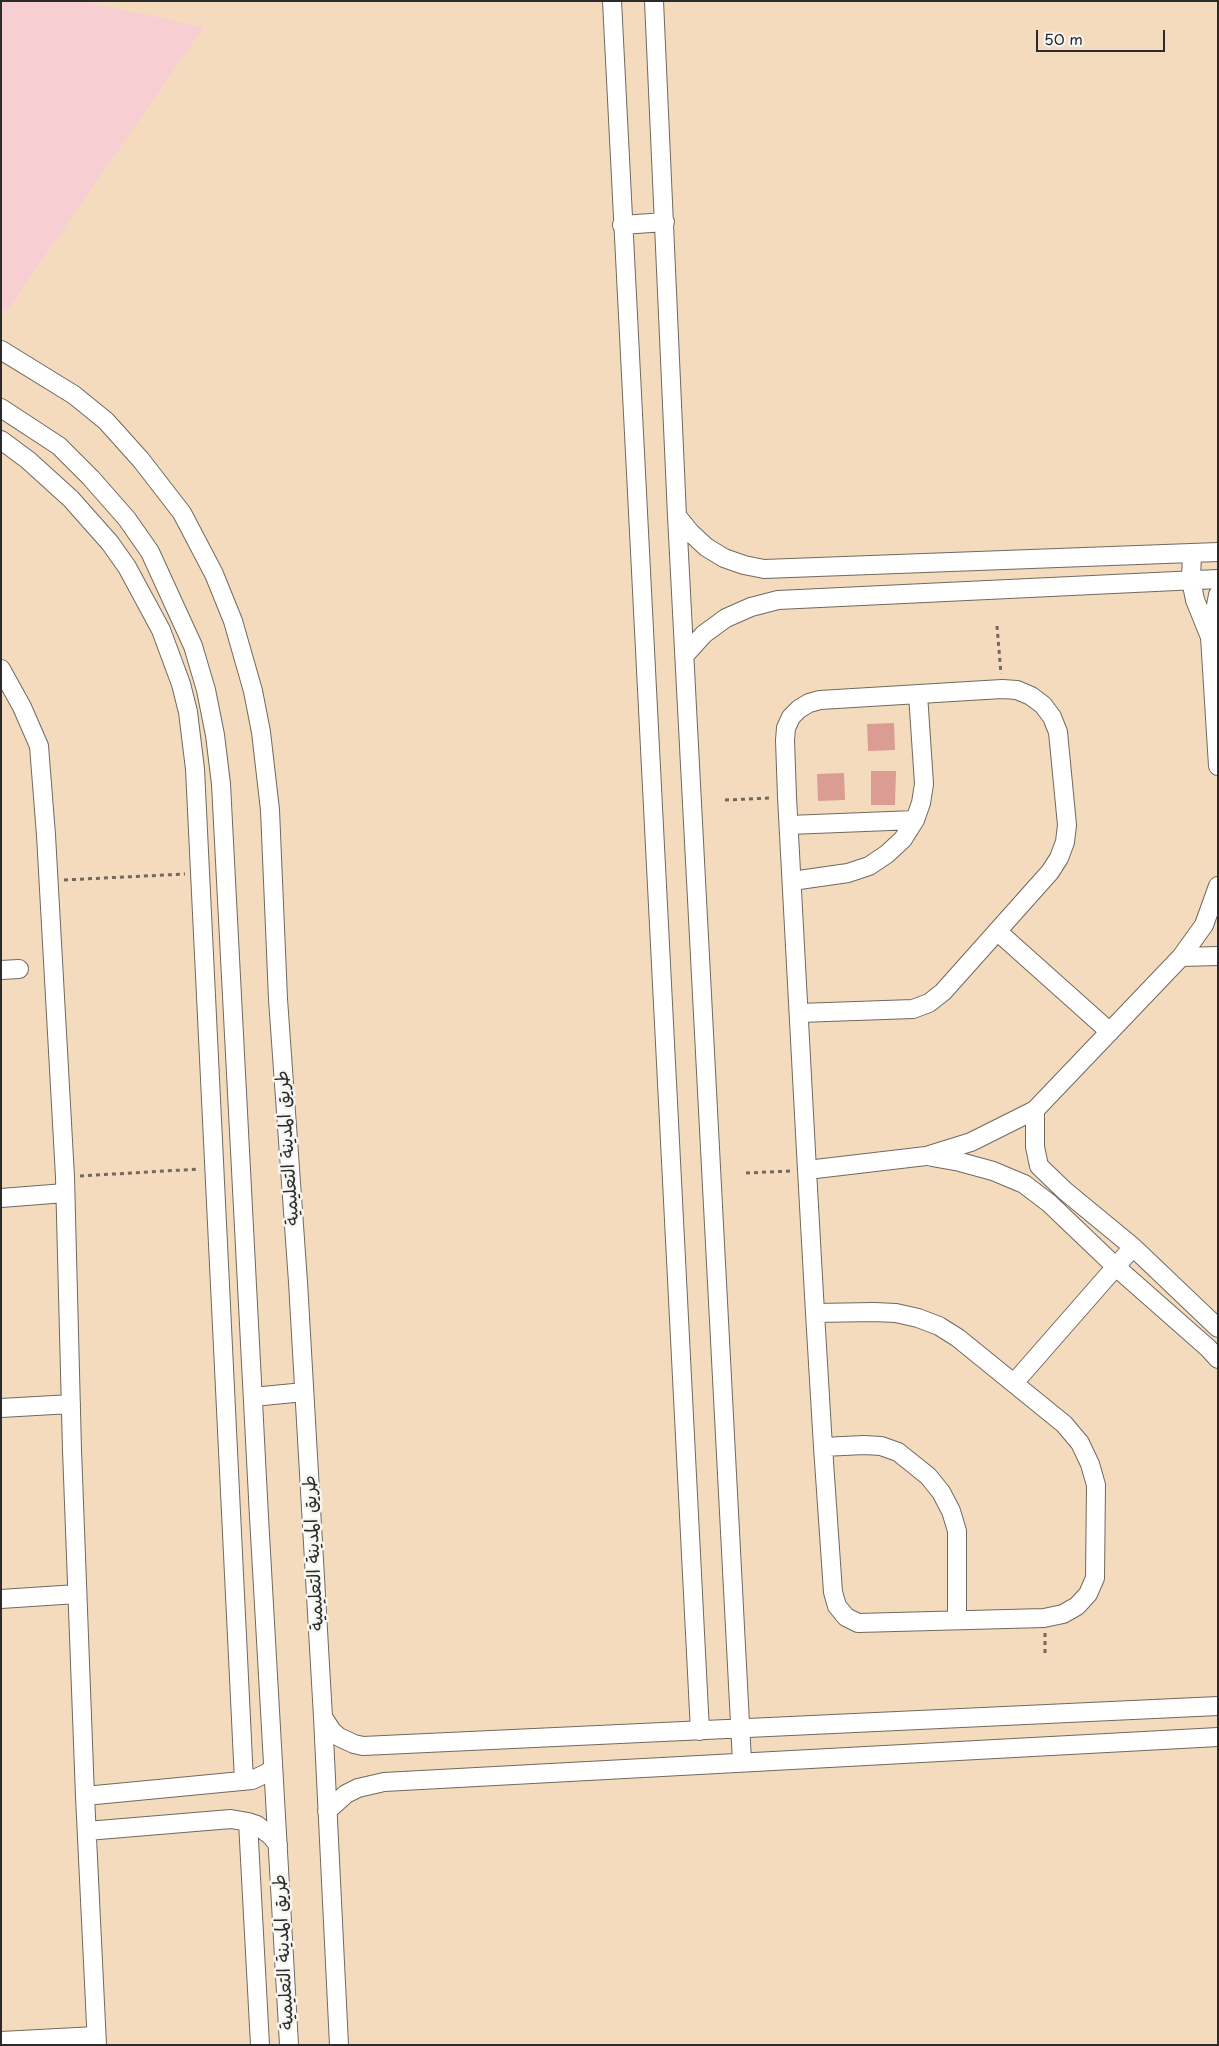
<!DOCTYPE html>
<meta charset="utf-8">
<style>
body{margin:0}
#map{position:relative;width:1219px;height:2046px;overflow:hidden;background:#f4dbbe;font-family:"Playpen Sans",sans-serif}
canvas{display:block}
.frame{position:absolute;inset:0;border:2px solid #2b2b2b;pointer-events:none}
.scale{position:absolute;left:1036px;top:30px;width:129px;height:22px;box-sizing:border-box;border:2px solid #2b2b2b;border-top:0;padding-left:6px;font-size:15px;line-height:18px;white-space:nowrap;color:#2b2b2b;-webkit-text-stroke:4px #f6f6f2;paint-order:stroke}
</style>
<div id="map">
<canvas width="1219" height="2046"></canvas>
<div class="frame"></div>
<div class="scale">50 m</div>
</div>
<script>
const ctx = document.querySelector('canvas').getContext('2d');
ctx.lineJoin = 'round';
function fillPath(path, color) { ctx.fillStyle = color; ctx.fill(path, 'evenodd'); }
const toPath = rows => new Path2D(rows.map(r => 'M' + r).join(''));
function stroke(path, color, width, dash) { ctx.strokeStyle = color; ctx.lineWidth = width; ctx.lineCap = dash ? 'butt' : 'round'; ctx.setLineDash(dash || []); ctx.stroke(path); }
function drawText(font, color, halo, rows, align = 'center') {
  ctx.font = font + ' "Playpen Sans","Playpen Sans Arabic",sans-serif'; ctx.lineWidth = 5; ctx.setLineDash([]); ctx.textBaseline = 'middle'; ctx.strokeStyle = halo; ctx.fillStyle = color; for (const [text, x, y, turn = 0] of rows) {
    ctx.save(); ctx.translate(x, y); ctx.rotate((+turn || 0) * Math.PI / 180); ctx.textAlign = isNaN(turn) ? turn : align; if (halo) ctx.strokeText(text, 0, 0); ctx.fillText(text, 0, 0); ctx.restore();
  }
}
const built = toPath([
 [1,1,82,1,204,27,6,312,1,309]
]);
const building = toPath([
 [894,723,895,750,868,751,867,724],
 [871,771,896,771,895,805,871,805],
 [844,773,845,800,818,801,817,774]
]);
const path = toPath([
 [997,626,1001,674],
 [725,800,771,798],
 [64,880,185,874],
 [746,1173,791,1171],
 [80,1176,199,1169],
 [1045,1633,1045,1657]
]);
const minor = toPath([
 [612,1,700,1731],
 [654,1,677,516,742,1761],
 [622,225,665,222],
 [1,350,74,395,106,421,141,460,182,513,214,574,233,621,253,691,261,732,270,810,278,999,298,1282,323,1717,339,2045],
 [1,408,59,446,91,478,127,519,150,552,193,646,206,690,215,735,221,784,259,1517,289,2045],
 [1,440,28,460,71,499,110,543,127,567,161,630,181,684,188,712,195,769,244,1781],
 [677,516,690,532,706,547,724,558,744,565,764,569,1218,552],
 [1192,553,1191,580,1195,600,1210,637],
 [1218,595,1210,637,1218,766],
 [685,655,704,634,726,618,751,607,778,600,1218,579],
 [1,669,22,707,39,746,46,835,65,1177,72,1450,85,1796,97,2045],
 [789,825,915,820],
 [792,881,848,873,869,866,887,854,903,839,915,820,921,803,924,784,918,694],
 [997,931,1110,1032],
 [1181,957,1218,956],
 [1,970,19,969],
 [799,1013,913,1009,929,1003,943,992,1050,872,1059,858,1065,842,1067,825,1058,732,1052,717,1043,705,1031,696,1017,690,1002,689,820,700,809,703,799,709,791,717,786,728,785,740,787,797,807,1170,815,1313,823,1447,833,1592,837,1606,846,1617,858,1623,1044,1618,1063,1614,1077,1606,1088,1594,1095,1578,1096,1485,1090,1464,1080,1443,1064,1424,958,1338,939,1326,918,1318,896,1313,874,1312,815,1313],
 [1035,1110,1035,1147,1039,1166,1065,1191,1133,1247,1218,1328],
 [932,1157,960,1162,993,1171,1024,1184,1049,1203,1116,1267,1208,1348,1218,1359],
 [807,1170,926,1156,971,1142,1035,1110,1181,957,1204,925,1218,886],
 [1,1198,65,1193],
 [1014,1383,1133,1247],
 [253,1397,304,1392],
 [1,1408,71,1404],
 [823,1447,864,1445,881,1446,898,1452,928,1476,941,1492,951,1511,957,1531,957,1620],
 [1,1599,77,1594],
 [323,1717,332,1731,339,1737,354,1744,363,1746,1218,1706],
 [85,1796,252,1780,267,1773,273,1768],
 [327,1811,346,1794,358,1788,384,1782,1218,1737],
 [248,1822,260,2045],
 [87,1831,231,1819,248,1822,257,1825,272,1837,278,1845],
 [1,2041,96,2036]
]);
const streetNames = [
 ["طريق المدينة التعليمية",288,1148,-94],
 ["طريق المدينة التعليمية",314,1553,-93],
 ["طريق المدينة التعليمية",284,1952,-93]
];
fillPath(built, '#f7cfd3');
fillPath(building, '#db9c93');
stroke(minor, '#71695e', 20);
stroke(path, '#71695e', 3, [4, 4]);
stroke(minor, '#fff', 18);
drawText('18px', '#2b2b2b', '#f6f6f2', streetNames);
</script>
